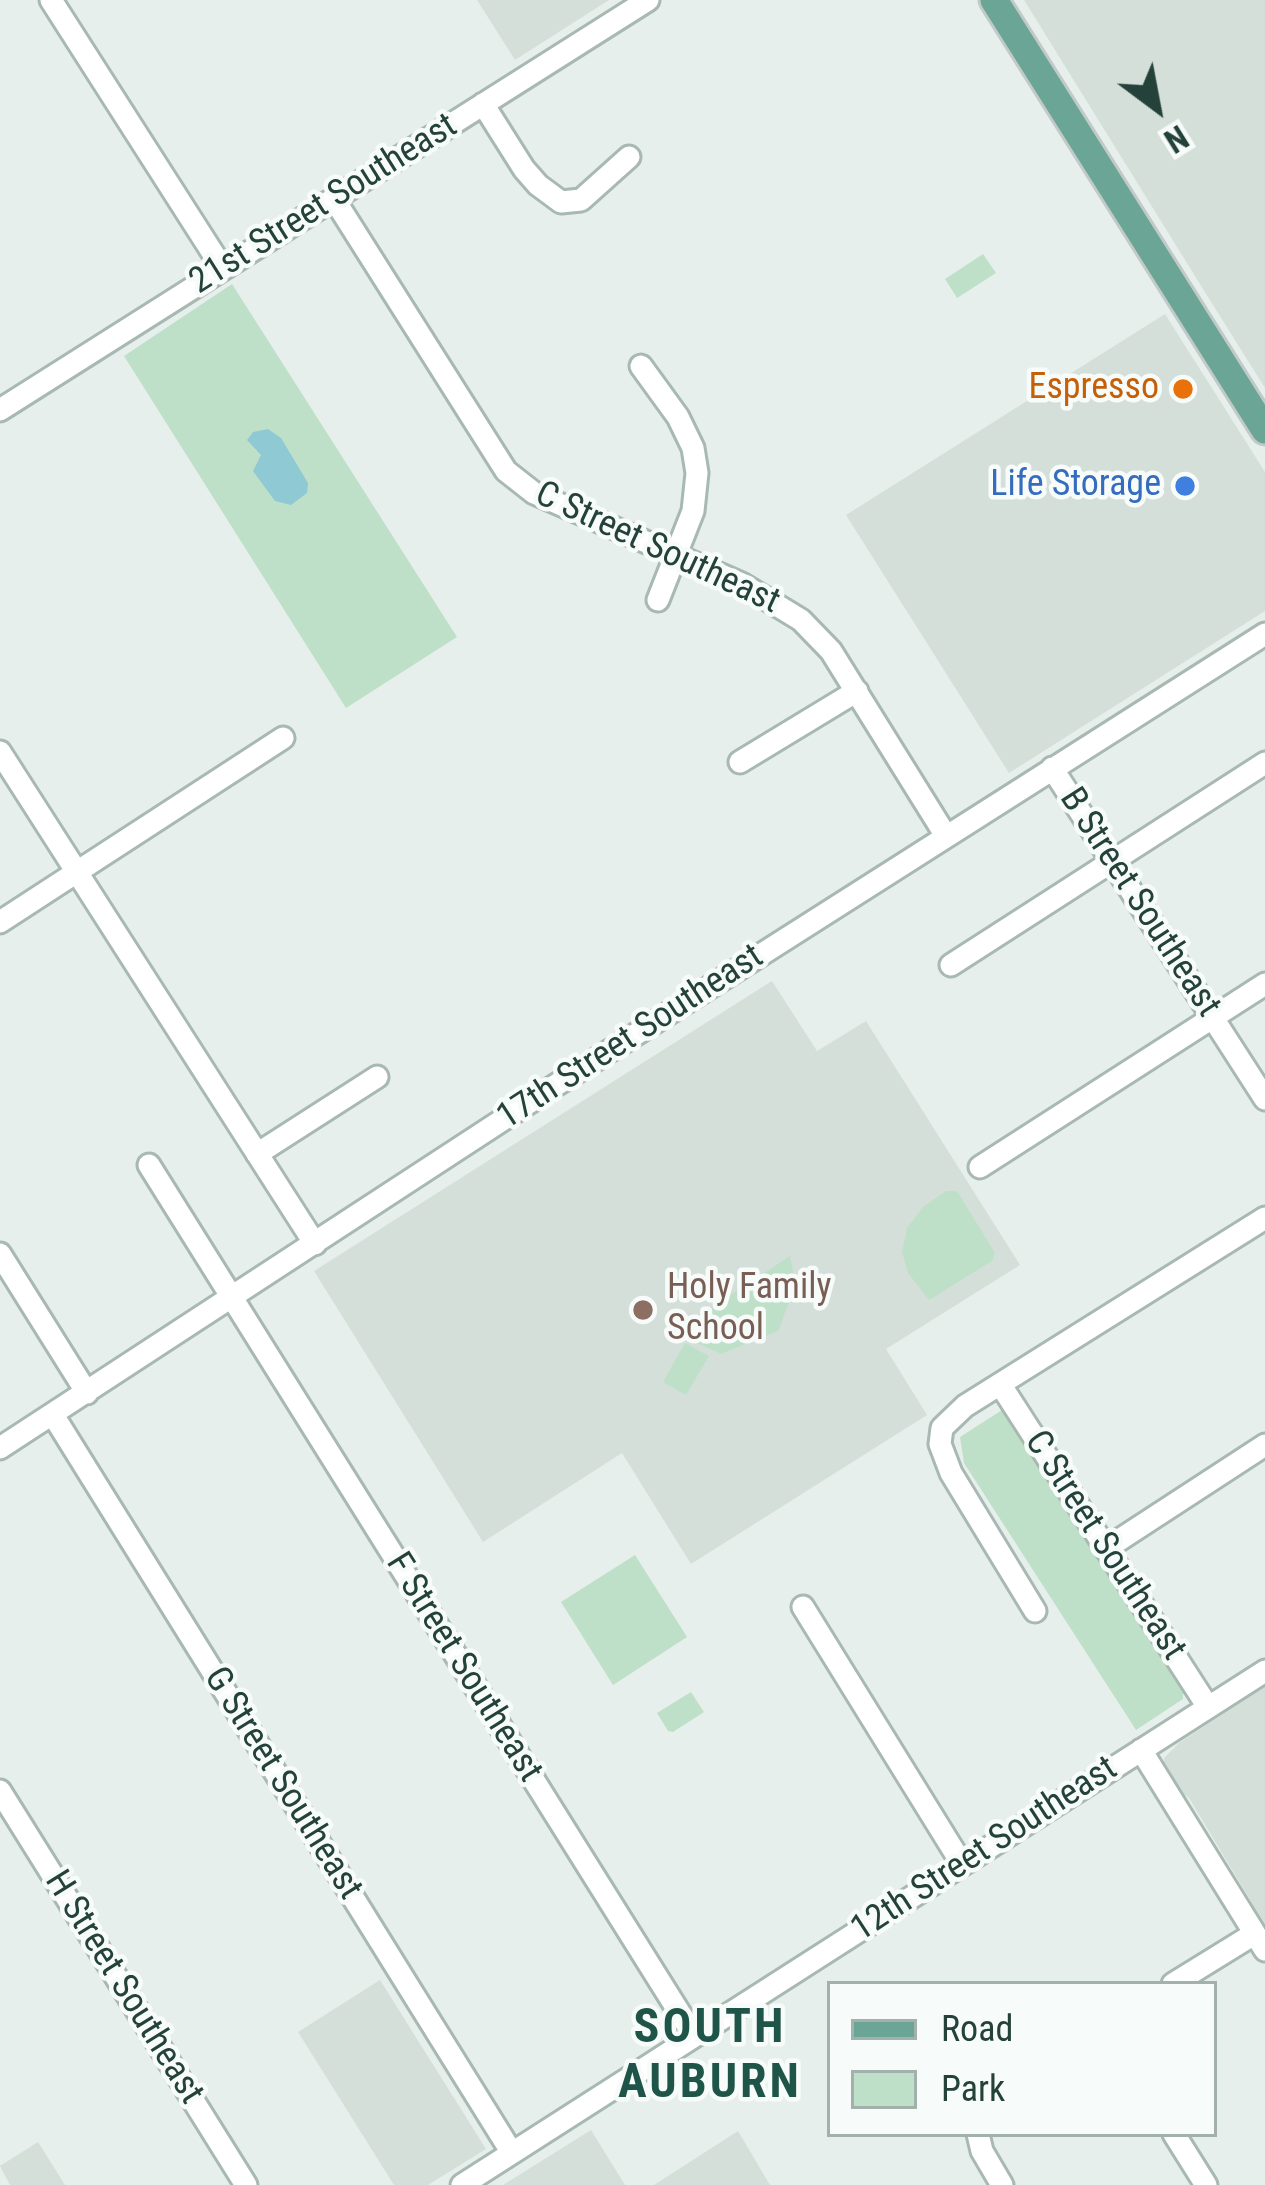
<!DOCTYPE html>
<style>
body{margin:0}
#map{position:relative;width:1265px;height:2185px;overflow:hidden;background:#e6efeb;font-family:"Roboto Condensed",sans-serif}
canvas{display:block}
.legend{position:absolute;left:827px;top:1981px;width:390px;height:156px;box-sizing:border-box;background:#f7fbf9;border:3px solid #a3b1ad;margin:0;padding:15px 21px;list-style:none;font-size:36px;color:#24423a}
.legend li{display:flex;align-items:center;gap:24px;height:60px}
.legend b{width:60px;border:3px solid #a3b1ad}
.north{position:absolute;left:1097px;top:48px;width:120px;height:120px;-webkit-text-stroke:9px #f7fbf9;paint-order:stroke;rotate:148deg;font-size:33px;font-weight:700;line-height:48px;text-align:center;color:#24423a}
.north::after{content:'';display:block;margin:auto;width:42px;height:54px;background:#24423a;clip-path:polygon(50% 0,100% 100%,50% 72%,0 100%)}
</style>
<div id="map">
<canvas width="1265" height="2185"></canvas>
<ul class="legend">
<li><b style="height:15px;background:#6aa596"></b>Road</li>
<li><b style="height:33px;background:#bfe0c8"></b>Park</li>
</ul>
<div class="north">N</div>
</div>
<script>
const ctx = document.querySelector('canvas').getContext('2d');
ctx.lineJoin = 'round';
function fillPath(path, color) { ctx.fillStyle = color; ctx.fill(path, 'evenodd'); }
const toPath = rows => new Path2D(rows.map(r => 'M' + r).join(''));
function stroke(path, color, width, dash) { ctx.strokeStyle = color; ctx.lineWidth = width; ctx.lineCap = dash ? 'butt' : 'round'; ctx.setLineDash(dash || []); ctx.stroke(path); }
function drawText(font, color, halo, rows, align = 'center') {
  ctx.font = font + ' "Roboto Condensed",sans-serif'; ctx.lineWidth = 9; ctx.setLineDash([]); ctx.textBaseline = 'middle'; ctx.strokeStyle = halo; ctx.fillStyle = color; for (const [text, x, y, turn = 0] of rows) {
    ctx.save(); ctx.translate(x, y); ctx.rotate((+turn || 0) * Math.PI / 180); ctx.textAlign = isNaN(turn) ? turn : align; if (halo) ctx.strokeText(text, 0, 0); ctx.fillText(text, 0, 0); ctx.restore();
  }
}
const built = toPath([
 [477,0,609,0,515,60],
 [1024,0,1265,0,1265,388,1203,289],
 [1165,314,1265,472,1265,611,1009,773,846,515],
 [772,981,817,1051,866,1021,1020,1265,886,1349,927,1415,691,1564,622,1453,483,1542,314,1271],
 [1265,1686,1265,1932,1249,1898,1189,1798,1177,1789,1164,1767,1164,1758,1179,1743],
 [380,1980,486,2149,428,2185,394,2185,298,2032],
 [591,2130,625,2185,503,2185],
 [738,2131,770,2185,654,2185],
 [38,2142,65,2185,10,2185,0,2166]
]);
const green = toPath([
 [983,254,996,273,957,298,945,279],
 [232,284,457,637,346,708,124,356],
 [946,1191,957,1191,995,1253,992,1261,929,1300,908,1273,902,1252,907,1228,923,1207],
 [790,1256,796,1285,778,1331,721,1354,691,1340,683,1326],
 [685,1343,709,1356,686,1395,663,1382],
 [1002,1410,1010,1417,1183,1691,1183,1699,1136,1730,964,1463,960,1437],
 [635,1555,687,1637,613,1685,561,1602],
 [691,1692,704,1712,673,1732,668,1731,657,1713]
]);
const water = toPath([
 [268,429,281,438,308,483,307,493,291,505,275,501,253,471,261,455,247,440,253,432]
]);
const minor = toPath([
 [51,0,223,269],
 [483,104,524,169,538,185,561,202,581,200,629,157],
 [334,199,506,471,534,493,742,584,801,620,831,651,946,836],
 [641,366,678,417,693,448,697,473,693,511,658,600],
 [0,410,648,0],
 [0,752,315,1244],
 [740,762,857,691],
 [1052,768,1265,1099],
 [0,922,283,738],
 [951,965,1265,763],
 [257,1154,377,1077],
 [149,1165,694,2036],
 [980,1167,1265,984],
 [0,1254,87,1393],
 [1000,1384,1208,1707],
 [53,1415,512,2153],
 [0,1448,553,1087,1265,634],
 [1107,1548,1265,1445],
 [803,1607,962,1864],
 [1035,1611,951,1473,940,1444,942,1428,965,1406,1265,1218],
 [1141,1750,1265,1950],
 [0,1791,246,2185],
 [1173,1984,1254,1934],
 [978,2134,982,2151,1002,2185],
 [1174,2134,1206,2185],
 [462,2185,1265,1671]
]);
const major = toPath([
 [994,0,1265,430]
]);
const markers = [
 [1183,389,12,"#e8710a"],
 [1185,486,12,"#3f7fe0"],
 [643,1310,12,"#8d6e63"]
];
const streetNames = [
 ["21st Street Southeast",324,205,-32],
 ["C Street Southeast",657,549,25],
 ["B Street Southeast",1139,903,57],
 ["17th Street Southeast",631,1038,-33],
 ["C Street Southeast",1104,1546,57],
 ["F Street Southeast",463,1668,58],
 ["G Street Southeast",282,1784,58],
 ["12th Street Southeast",985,1850,-33],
 ["H Street Southeast",123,1988,58]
];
const foodNames = [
 ["Espresso",1159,389]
];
const shopNames = [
 ["Life Storage",1161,486]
];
const educationNames = [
 ["Holy Family",667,1289],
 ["School",667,1330]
];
const districtNames = [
 ["SOUTH",710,2030],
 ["AUBURN",710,2085]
];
fillPath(built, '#d4dfda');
fillPath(green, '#bfe0c8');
fillPath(water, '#8ec9d4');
stroke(minor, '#a8b8b2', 27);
stroke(major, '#c2cac8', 33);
stroke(minor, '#fff', 21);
stroke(major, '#6aa596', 27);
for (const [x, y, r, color] of markers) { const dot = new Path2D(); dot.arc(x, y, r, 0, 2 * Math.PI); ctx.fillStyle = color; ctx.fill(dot); stroke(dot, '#f7fbf9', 4.5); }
drawText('36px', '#24423a', '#f7fbf9', streetNames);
drawText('36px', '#c56008', '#f7fbf9', foodNames, 'right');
drawText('36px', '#366cbe', '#f7fbf9', shopNames, 'right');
drawText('36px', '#785e54', '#f7fbf9', educationNames, 'left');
ctx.letterSpacing = '3px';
drawText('bold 48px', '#1f5548', '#f7fbf9', districtNames);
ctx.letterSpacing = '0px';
</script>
